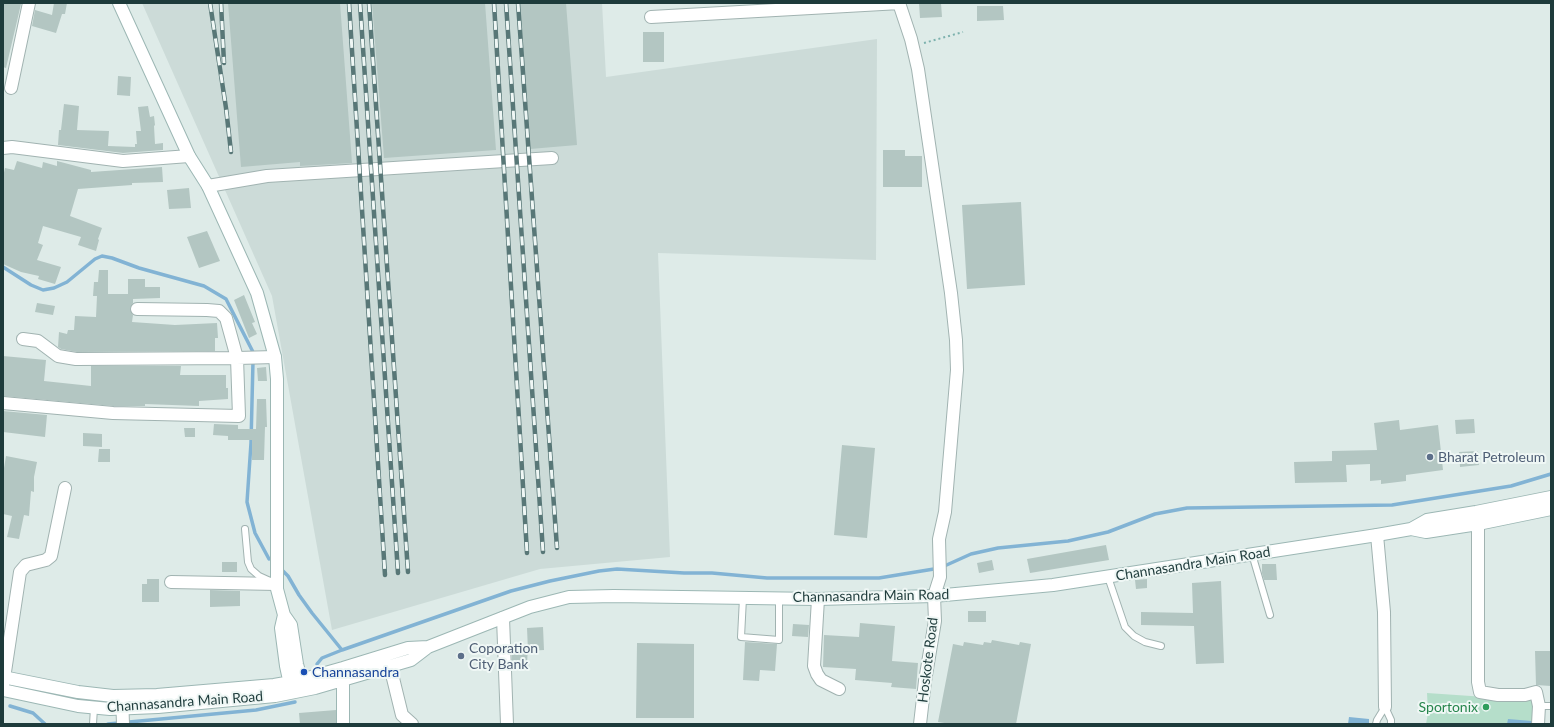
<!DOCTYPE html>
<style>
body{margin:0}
#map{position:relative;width:1554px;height:727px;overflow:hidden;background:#deebe8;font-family:Lato,sans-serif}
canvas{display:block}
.frame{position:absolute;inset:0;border:4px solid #1e3b3b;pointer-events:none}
</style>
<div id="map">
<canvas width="1554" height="727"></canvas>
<div class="frame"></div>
</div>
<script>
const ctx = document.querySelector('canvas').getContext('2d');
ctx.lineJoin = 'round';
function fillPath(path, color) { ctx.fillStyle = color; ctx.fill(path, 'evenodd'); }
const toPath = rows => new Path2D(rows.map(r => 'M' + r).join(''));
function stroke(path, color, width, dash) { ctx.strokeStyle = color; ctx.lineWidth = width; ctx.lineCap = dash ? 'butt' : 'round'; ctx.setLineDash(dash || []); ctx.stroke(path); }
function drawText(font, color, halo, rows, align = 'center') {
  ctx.font = font + ' Lato,sans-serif'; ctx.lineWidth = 4; ctx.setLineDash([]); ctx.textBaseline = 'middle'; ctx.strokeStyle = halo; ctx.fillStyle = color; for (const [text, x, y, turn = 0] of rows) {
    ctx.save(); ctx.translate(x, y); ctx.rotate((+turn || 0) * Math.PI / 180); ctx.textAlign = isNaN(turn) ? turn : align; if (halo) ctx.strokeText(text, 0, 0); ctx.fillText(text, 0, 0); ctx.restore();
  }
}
const built = toPath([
 [142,3,602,3,606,77,877,39,876,260,658,253,670,557,540,569,332,630,272,296]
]);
const green = toPath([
 [1427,693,1544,701,1544,724,1426,724,1428,713]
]);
const water = toPath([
 [1349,717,1369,719,1369,724,1348,724],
 [1508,719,1532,721,1532,724,1507,724]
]);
const stream = toPath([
 [3,267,31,285,43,290,54,288,67,282,95,259,102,256,112,258,139,268,204,286,226,299,253,352],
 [253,361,251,443,247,502,255,533,269,559],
 [281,569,288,576,299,595,312,613,342,650],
 [317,664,322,658,342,650,511,591,550,581,599,571,617,569,684,573,712,573,767,578,879,578,940,568,971,554,998,548,1068,541,1108,532,1155,514,1187,508,1392,505,1511,486,1551,474],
 [10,706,33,713,45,724],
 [108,724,256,710,295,702]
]);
const building = toPath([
 [3,3,21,4,6,68,3,67],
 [54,3,67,3,65,14,62,14,56,33,32,26,35,10,52,15],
 [228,3,340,3,352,163,300,166,300,162,241,167],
 [372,3,485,3,496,150,384,158],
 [519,3,566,3,577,145,530,149],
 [919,3,941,3,942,17,920,18],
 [977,6,1003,6,1004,20,977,21],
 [643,32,664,32,664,62,643,62],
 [118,76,131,77,130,96,117,95],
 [64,104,79,106,77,130,109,131,108,146,135,147,135,144,137,144,136,131,141,131,138,107,148,106,150,117,154,116,155,125,154,126,155,144,163,143,163,150,123,153,58,145,59,130,61,130],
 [883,150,905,150,905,156,922,156,922,187,883,187],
 [17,161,42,168,43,162,57,166,57,161,91,170,91,172,162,167,163,182,132,183,132,185,78,189,70,216,102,228,98,239,99,240,96,251,78,245,81,237,43,226,38,243,43,245,37,260,61,267,55,284,38,279,39,276,21,272,3,264,3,177,5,168,14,170],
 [189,188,191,208,169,209,167,190],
 [1021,202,1025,285,967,289,962,205],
 [207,231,220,261,199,268,187,237],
 [99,270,108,270,108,294,128,294,128,279,145,279,145,287,160,287,160,298,133,299,133,303,130,309,133,315,132,322,175,325,217,323,218,338,215,338,215,351,77,352,61,349,58,347,59,332,67,334,68,330,74,330,75,316,96,317,97,296,93,296,94,282,98,282],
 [244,295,255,322,252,323,257,334,249,338,234,300],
 [37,303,55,306,53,315,35,312],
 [3,356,46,360,44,381,91,386,91,366,181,366,180,375,226,375,226,388,228,388,228,399,199,401,199,406,145,404,145,406,113,406,3,396],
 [266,367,267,381,258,381,257,368],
 [257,399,266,399,267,427,265,427,264,460,252,460,252,440,228,440,228,436,213,435,214,424,238,425,238,429,256,429],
 [3,411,47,415,45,437,3,432],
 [1474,419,1475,433,1456,434,1455,420],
 [1399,420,1400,430,1438,425,1443,470,1406,475,1406,481,1381,484,1381,480,1370,481,1370,464,1346,465,1347,482,1295,483,1294,462,1332,461,1332,451,1377,450,1374,423],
 [184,428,195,428,195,437,185,437],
 [83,433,102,434,102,447,83,446],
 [842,445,875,448,867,538,834,535],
 [99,449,110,449,110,462,98,462],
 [1478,451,1479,465,1460,467,1459,452],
 [6,456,37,462,34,477,34,492,31,491,29,516,24,515,19,539,7,537,12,516,3,514,3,474],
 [1106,545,1109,560,1030,573,1027,559],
 [992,560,994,570,979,573,977,563],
 [222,562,237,562,237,572,222,572],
 [1262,564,1276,564,1277,580,1264,580,1262,573],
 [147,579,159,579,159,602,142,602,142,584,147,584],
 [1147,579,1147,588,1136,589,1135,580],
 [1221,581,1224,663,1196,664,1194,626,1141,625,1141,612,1193,613,1192,583],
 [210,590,240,591,240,606,210,607],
 [968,611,986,611,986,622,968,622],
 [860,623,895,626,892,661,918,663,916,689,891,687,892,683,855,680,856,669,823,667,824,635,859,637],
 [793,624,809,625,808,637,792,636],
 [543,627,544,650,528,651,527,628],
 [992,640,1019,645,1020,642,1031,644,1016,724,951,724,938,722,953,644,963,646,964,642,983,645,984,642,991,643],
 [745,642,777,644,775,671,760,670,759,681,743,680],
 [637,643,694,644,694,718,636,718],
 [512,645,528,646,527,664,512,664],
 [1535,651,1551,651,1551,686,1536,685],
 [336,710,336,724,300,724,299,713]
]);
const path = toPath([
 [924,43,963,32]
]);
const lane = toPath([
 [245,529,248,562,251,569,259,576,270,581],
 [1252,554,1270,615],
 [1108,577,1125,627,1134,636,1145,642,1161,646],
 [743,598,741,637,779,640,779,598],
 [1539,706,1551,706],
 [1385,707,1391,720,1391,724],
 [93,724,94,708],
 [1376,724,1377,720,1385,707]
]);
const street = toPath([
 [899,3,911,39,918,69,951,293,956,340,957,370,945,512,939,539,940,577,934,596,935,621,925,681,920,724],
 [651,17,900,3],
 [11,88,29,3],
 [3,148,12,147,123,161,189,156],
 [208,186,267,176,552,158],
 [137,309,207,310,219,311,226,318,237,358,275,357],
 [3,403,113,413,239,416,237,358,76,359,58,356,38,341,23,339],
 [1478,524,1478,682,1480,692,1498,695,1525,695,1536,692,1539,706,1538,724],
 [1377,535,1384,612,1385,707],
 [171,582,277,584],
 [818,599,814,666,817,674,821,680,839,689],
 [503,618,507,724],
 [390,666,402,715,412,724],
 [3,685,20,572,26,565,46,560,51,556,65,488],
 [122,696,123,724]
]);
const secondary = toPath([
 [119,3,189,156,208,186,257,293,275,357,277,379,277,589,284,615,291,625,297,664,304,690],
 [1411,529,1426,532,1478,524,1551,509],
 [284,615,281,628,286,666,291,689],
 [343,673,343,724],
 [3,677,78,692,113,696,157,695,274,685,297,681,343,668,408,648,428,647],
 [3,690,78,706,110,709,158,707,275,696,315,688,411,660,428,647,530,607,569,597,614,596,818,599,934,596,1053,585,1377,535,1411,529,1427,520,1476,512,1551,497]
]);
const rail = toPath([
 [210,3,226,108,231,152],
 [221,3,224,63],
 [349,3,385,575],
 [360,3,398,573],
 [369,3,408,572],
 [494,3,527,553],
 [506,3,543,552],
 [518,3,557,548]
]);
const markers = [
 [1430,457,4,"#5c6f8a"],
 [461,656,4,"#5c6f8a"],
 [304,672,4,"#1a4fb4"],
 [1486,707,4,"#2e9e5b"]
];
const serviceNames = [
 ["Bharat Petroleum",1438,457],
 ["Coporation",469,648],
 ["City Bank",469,664]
];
const streetNames = [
 ["Channasandra Main Road",1193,564,-9],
 ["Channasandra Main Road",871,596,-1],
 ["Hoskote Road",928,660,-83],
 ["Channasandra Main Road",185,702,-4]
];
const transitNames = [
 ["Channasandra",312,672]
];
const leisureNames = [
 ["Sportonix",1478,707]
];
fillPath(built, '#ccdbd8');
fillPath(green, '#b5deca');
fillPath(water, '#82b3d4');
stroke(stream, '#82b3d4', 3.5);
fillPath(building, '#b3c6c2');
stroke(lane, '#a1b3b1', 8);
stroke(street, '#a1b3b1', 14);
stroke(secondary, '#9cb7b4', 14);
stroke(path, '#7cb1ad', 2, [2, 3]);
stroke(lane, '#fff', 6);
stroke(street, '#fff', 12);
stroke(secondary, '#fff', 12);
stroke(rail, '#587777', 4.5);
stroke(rail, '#eff7f5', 3, [9]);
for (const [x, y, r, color] of markers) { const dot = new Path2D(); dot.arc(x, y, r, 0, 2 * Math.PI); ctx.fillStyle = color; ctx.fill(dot); stroke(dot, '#eff7f5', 1.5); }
drawText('14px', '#4e5e75', '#eff7f5', serviceNames, 'left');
drawText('14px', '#1e3b3b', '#eff7f5', streetNames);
drawText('14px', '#164399', '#eff7f5', transitNames, 'left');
drawText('14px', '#27864d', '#eff7f5', leisureNames, 'right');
</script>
